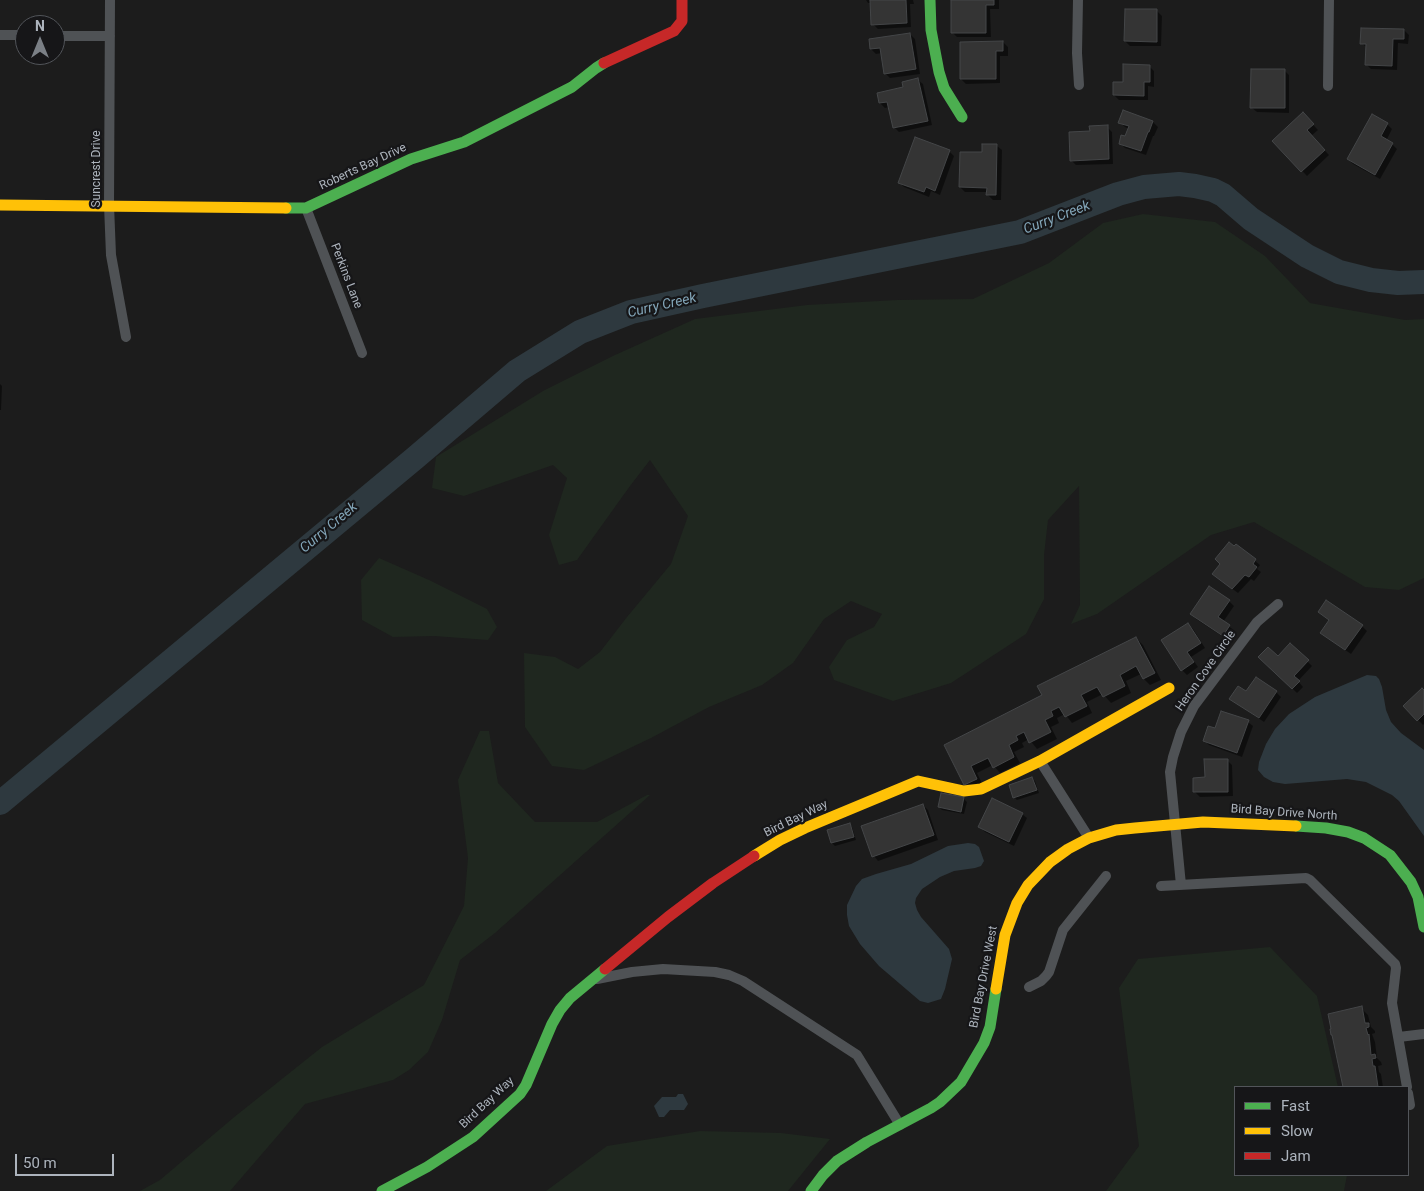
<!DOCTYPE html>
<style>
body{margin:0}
#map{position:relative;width:1424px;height:1191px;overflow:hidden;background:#1c1c1c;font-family:Roboto,sans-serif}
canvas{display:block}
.legend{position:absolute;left:1234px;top:1086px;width:175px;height:90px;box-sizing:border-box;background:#161618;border:1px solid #52555a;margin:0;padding:6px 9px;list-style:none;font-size:15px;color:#adb4bd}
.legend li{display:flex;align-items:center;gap:10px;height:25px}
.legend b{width:25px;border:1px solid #52555a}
.north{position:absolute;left:15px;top:15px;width:50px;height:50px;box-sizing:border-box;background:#161618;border:1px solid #52555a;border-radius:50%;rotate:0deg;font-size:14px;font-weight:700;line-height:20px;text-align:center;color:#adb4bd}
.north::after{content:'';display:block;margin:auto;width:18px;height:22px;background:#7a7f85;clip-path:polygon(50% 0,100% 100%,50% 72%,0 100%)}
.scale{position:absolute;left:15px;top:1154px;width:99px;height:22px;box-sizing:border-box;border:2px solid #adb4bd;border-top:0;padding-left:6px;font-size:15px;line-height:18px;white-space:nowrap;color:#adb4bd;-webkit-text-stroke:4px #161618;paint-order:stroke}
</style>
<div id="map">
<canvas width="1424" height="1191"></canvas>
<ul class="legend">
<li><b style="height:6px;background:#4caf50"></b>Fast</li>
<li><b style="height:6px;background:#ffc107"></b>Slow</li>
<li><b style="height:6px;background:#c62828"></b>Jam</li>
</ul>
<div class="north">N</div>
<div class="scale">50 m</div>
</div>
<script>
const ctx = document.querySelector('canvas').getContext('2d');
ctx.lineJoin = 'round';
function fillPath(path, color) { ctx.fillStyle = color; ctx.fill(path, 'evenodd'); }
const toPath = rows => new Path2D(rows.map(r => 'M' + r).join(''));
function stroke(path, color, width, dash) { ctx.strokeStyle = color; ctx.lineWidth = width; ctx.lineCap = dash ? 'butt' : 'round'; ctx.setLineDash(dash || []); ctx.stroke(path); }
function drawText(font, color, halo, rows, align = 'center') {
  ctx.font = font + ' Roboto,sans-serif'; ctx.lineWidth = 4.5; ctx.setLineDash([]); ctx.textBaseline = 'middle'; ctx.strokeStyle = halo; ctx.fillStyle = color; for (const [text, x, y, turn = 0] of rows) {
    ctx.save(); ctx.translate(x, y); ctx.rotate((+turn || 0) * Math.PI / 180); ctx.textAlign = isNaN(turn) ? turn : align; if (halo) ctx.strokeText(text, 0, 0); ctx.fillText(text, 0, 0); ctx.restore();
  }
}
const green = toPath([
 [1143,214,1215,222,1265,256,1310,303,1405,320,1424,319,1424,578,1399,590,1365,587,1254,522,1211,535,1097,614,1071,624,1080,605,1079,486,1048,520,1044,555,1044,599,1026,634,951,683,893,701,834,680,829,667,847,640,874,627,882,614,851,601,824,619,793,663,762,685,709,707,651,738,584,770,552,766,525,727,524,653,555,657,578,669,600,652,627,617,671,564,688,516,650,460,630,486,577,560,559,565,549,535,567,478,553,465,464,496,432,488,436,457,543,391,615,355,695,319,807,305,897,300,973,299,1049,263,1103,223],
 [379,558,429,580,487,609,497,627,488,640,434,636,393,637,362,620,361,580],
 [480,731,489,731,498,783,535,822,597,822,647,795,650,795,495,933,460,960,442,1020,428,1052,409,1070,393,1080,305,1104,230,1191,140,1191,160,1180,233,1118,322,1047,424,985,464,906,468,858,458,780],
 [1270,947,1317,996,1338,1087,1235,1087,1235,1175,1347,1175,1344,1191,1106,1191,1139,1146,1119,988,1138,959],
 [700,1131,781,1133,830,1139,788,1191,546,1191,607,1146]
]);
const water = toPath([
 [1367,675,1376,676,1379,679,1382,687,1386,710,1391,722,1401,733,1424,750,1424,836,1399,801,1392,795,1366,782,1347,779,1285,784,1273,782,1264,777,1258,770,1259,762,1266,744,1275,729,1289,714,1315,697],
 [968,843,975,844,979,847,984,861,981,866,975,868,954,871,940,877,922,889,916,898,915,903,917,910,921,917,949,949,952,959,945,989,941,999,928,1003,920,1001,879,966,860,944,849,926,847,915,847,905,856,886,862,879,876,874,911,864,948,846],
 [678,1094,683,1094,688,1104,684,1110,670,1110,664,1117,659,1117,654,1106,662,1097,676,1097]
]);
const shadow = toPath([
 [866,0,913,0,914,4,910,4,911,27,878,29,873,24,872,3,868,3],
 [952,0,999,0,999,9,990,9,991,37,957,37,952,32],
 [1157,11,1162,16,1161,46,1130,46,1125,41],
 [1404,30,1409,35,1408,44,1398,43,1397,70,1371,69,1366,64,1367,48,1362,43],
 [910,34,915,39,920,74,890,78,885,73,882,53,876,54,871,49],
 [1003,42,1008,47,1008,56,1000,56,1000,83,966,84,961,79],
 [1149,66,1154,71,1154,87,1148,86,1148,100,1119,100,1114,95,1125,84],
 [1284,70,1289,75,1289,113,1257,112,1252,108],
 [918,80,923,84,932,125,899,132,894,127,889,107,885,108,880,103],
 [1124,112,1153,122,1158,127,1154,136,1153,136,1146,155,1125,148,1120,143,1126,138,1129,129,1125,127,1120,122],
 [1303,114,1318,130,1311,136,1329,155,1307,176,1274,141],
 [1372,116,1387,124,1392,129,1386,141,1392,144,1397,149,1380,179,1353,164,1348,159],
 [1107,127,1112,132,1113,164,1076,165,1071,160,1091,132],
 [997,146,1002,150,1001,200,993,200,988,195,988,192,965,192,960,187,983,154],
 [949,151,954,156,940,195,931,191,929,197,904,187,899,182],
 [0,384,2,386,1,410,0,410],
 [1237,546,1260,565,1257,569,1261,572,1254,581,1251,579,1238,593,1219,579],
 [1229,601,1234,606,1223,622,1235,631,1228,640,1196,619,1192,614],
 [1327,602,1362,626,1367,631,1351,654,1326,637,1321,633,1330,620,1320,612],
 [1188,624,1193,629,1205,648,1191,657,1198,667,1187,675,1182,670],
 [1136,638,1143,645,1161,680,1150,685,1144,679,1141,674,1126,681,1131,693,1111,703,1103,694,1087,702,1092,713,1072,723,1065,714,1057,718,1059,723,1051,727,1057,739,1037,749,1029,739,1022,743,1024,747,1014,752,1020,763,1000,773,993,765,977,773,983,785,965,784,946,745,1044,696],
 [1291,645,1312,666,1298,681,1303,687,1297,693,1260,657,1278,658],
 [1276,692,1281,697,1264,722,1236,703,1231,699,1247,693],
 [1424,692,1424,724,1423,725,1405,706],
 [1248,722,1253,726,1242,757,1209,745,1204,740,1216,730],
 [1227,760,1232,765,1233,796,1200,797,1195,792,1206,779],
 [1032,778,1035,781,1039,793,1017,800,1014,797],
 [942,794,964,799,967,802,964,814,942,810,939,807],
 [923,805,928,810,938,840,878,861,874,856],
 [1022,814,1027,818,1014,846,985,832,980,827],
 [849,824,852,827,856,840,835,846,832,843],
 [1361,1008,1368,1015,1371,1027,1375,1031,1375,1033,1372,1034,1375,1042,1377,1058,1381,1062,1382,1065,1378,1066,1379,1072,1381,1074,1383,1087,1344,1087,1338,1062]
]);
const river = toPath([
 [0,803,415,458,517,371,580,332,631,312,703,296,1020,232,1118,194,1144,187,1179,184,1195,186,1213,190,1223,195,1251,219,1307,256,1339,272,1371,280,1398,283,1424,282]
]);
const building = toPath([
 [870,0,906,0,907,23,871,25,870,0],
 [951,0,994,0,994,5,986,5,986,33,951,33,951,0],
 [1125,9,1157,9,1157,42,1124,41,1125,9],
 [1361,28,1404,29,1404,39,1393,39,1392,66,1365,65,1366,44,1360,44,1361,28],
 [910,33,916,69,884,74,880,48,870,49,869,39,910,33],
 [1003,41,1003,51,996,51,996,79,960,79,960,42,1003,41],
 [1123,64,1150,65,1150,82,1144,82,1144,96,1113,95,1113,82,1123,82,1123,64],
 [1251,69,1285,69,1285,108,1250,108,1251,69],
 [918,78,928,121,893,128,887,102,879,103,877,93,903,87,902,82,918,78],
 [1123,110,1153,121,1149,132,1148,132,1141,151,1119,144,1121,135,1125,136,1129,126,1118,123,1123,110],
 [1303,112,1314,124,1307,130,1325,150,1301,172,1272,141,1303,112],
 [1372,114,1388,123,1381,136,1393,143,1375,175,1347,159,1372,114],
 [1108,125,1109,159,1070,161,1069,132,1090,131,1089,126,1108,125],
 [915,137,950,150,935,191,926,187,924,192,898,183,915,137],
 [982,144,997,144,996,195,986,195,987,188,959,187,960,152,982,152,982,144],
 [1229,542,1234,546,1236,544,1256,559,1253,564,1257,567,1249,577,1245,575,1232,589,1212,574,1220,564,1215,559,1229,542],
 [1209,586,1230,600,1218,617,1230,625,1223,636,1190,614,1209,586],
 [1326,600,1363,625,1345,650,1320,633,1329,620,1318,612,1326,600],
 [1188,623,1201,643,1187,652,1194,662,1181,671,1161,640,1188,623],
 [1136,637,1155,673,1143,679,1136,666,1120,675,1125,686,1103,697,1097,687,1081,695,1087,706,1065,717,1059,707,1051,711,1053,716,1045,720,1051,732,1029,743,1024,732,1016,736,1018,740,1009,745,1014,757,993,768,988,758,971,766,977,779,964,785,944,745,1042,695,1037,686,1136,637],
 [1290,643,1309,660,1294,676,1300,681,1292,689,1258,657,1268,647,1278,656,1290,643],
 [1256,677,1277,691,1259,718,1229,699,1238,686,1246,691,1256,677],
 [1422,688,1424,690,1424,714,1417,721,1403,706,1422,688],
 [1221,711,1249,720,1237,753,1203,741,1208,726,1215,728,1221,711],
 [1204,759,1228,759,1228,792,1193,792,1193,778,1205,777,1204,759],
 [1032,777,1037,790,1013,798,1009,785,1032,777],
 [941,793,964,797,961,812,938,807,941,793],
 [992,798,1023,813,1009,842,978,827,992,798],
 [923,804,934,835,872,857,861,826,923,804],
 [850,823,854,837,831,843,827,830,850,823],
 [1362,1006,1365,1023,1369,1023,1369,1027,1366,1028,1368,1035,1369,1034,1371,1055,1375,1054,1376,1058,1372,1059,1373,1066,1375,1066,1378,1087,1343,1087,1332,1035,1331,1035,1330,1029,1331,1029,1328,1014,1362,1006]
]);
const street = toPath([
 [110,0,109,205,111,255,126,337],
 [1078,0,1077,53,1079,85],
 [0,35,25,35],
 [55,36,110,36],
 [1328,86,1329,0],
 [306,208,362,353],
 [1040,761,1089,838],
 [1181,885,1170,772,1173,757,1181,732,1194,706,1257,622,1278,604],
 [1161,886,1306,878,1310,880,1395,964,1396,968,1392,1003,1407,1087],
 [597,979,632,972,663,969,715,972,729,975,743,981,857,1055,900,1125],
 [1029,987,1041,981,1046,976,1049,972,1063,930,1106,876],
 [1399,1037,1424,1034],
 [1408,1093,1410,1105]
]);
const fast = toPath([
 [930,0,931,30,939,72,944,88,962,117],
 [286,208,306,208,411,159,464,142,572,87,596,68,604,63],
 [1296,826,1326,828,1348,832,1364,838,1390,855,1411,882,1418,897,1424,927],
 [382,1191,427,1167,473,1137,520,1094,526,1085,552,1024,560,1010,570,998,605,969],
 [811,1191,823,1175,837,1161,867,1142,931,1108,940,1102,961,1082,984,1043,990,1027,996,989]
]);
const slow = toPath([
 [0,205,286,208],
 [754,856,780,840,805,828,918,781,964,791,981,789,1040,761,1169,688],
 [996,989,1005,935,1017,903,1028,885,1050,862,1068,849,1089,838,1116,830,1135,828,1203,822,1296,826]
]);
const jam = toPath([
 [604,63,674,31,682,21,682,0],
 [605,969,668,917,713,883,754,856]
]);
const streetNames = [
 ["Roberts Bay Drive",363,167,-25],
 ["Suncrest Drive",97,169,-90],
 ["Perkins Lane",346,276,69],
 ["Heron Cove Circle",1206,671,-55],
 ["Bird Bay Drive North",1284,813,4],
 ["Bird Bay Way",796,819,-26],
 ["Bird Bay Drive West",984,977,-79],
 ["Bird Bay Way",487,1103,-43]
];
const waterNames = [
 ["Curry Creek",1057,218,-21],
 ["Curry Creek",662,306,-13],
 ["Curry Creek",329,528,-40]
];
fillPath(green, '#1f271f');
fillPath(water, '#2e393f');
fillPath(shadow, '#0007');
stroke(river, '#2e393f', 24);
fillPath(building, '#343434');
stroke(building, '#444648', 1);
stroke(street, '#4f5255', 10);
stroke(fast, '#4caf50', 11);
stroke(slow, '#ffc107', 11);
stroke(jam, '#c62828', 11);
drawText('12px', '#adb4bd', '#161618', streetNames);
drawText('italic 14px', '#83a6b9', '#161618', waterNames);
</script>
